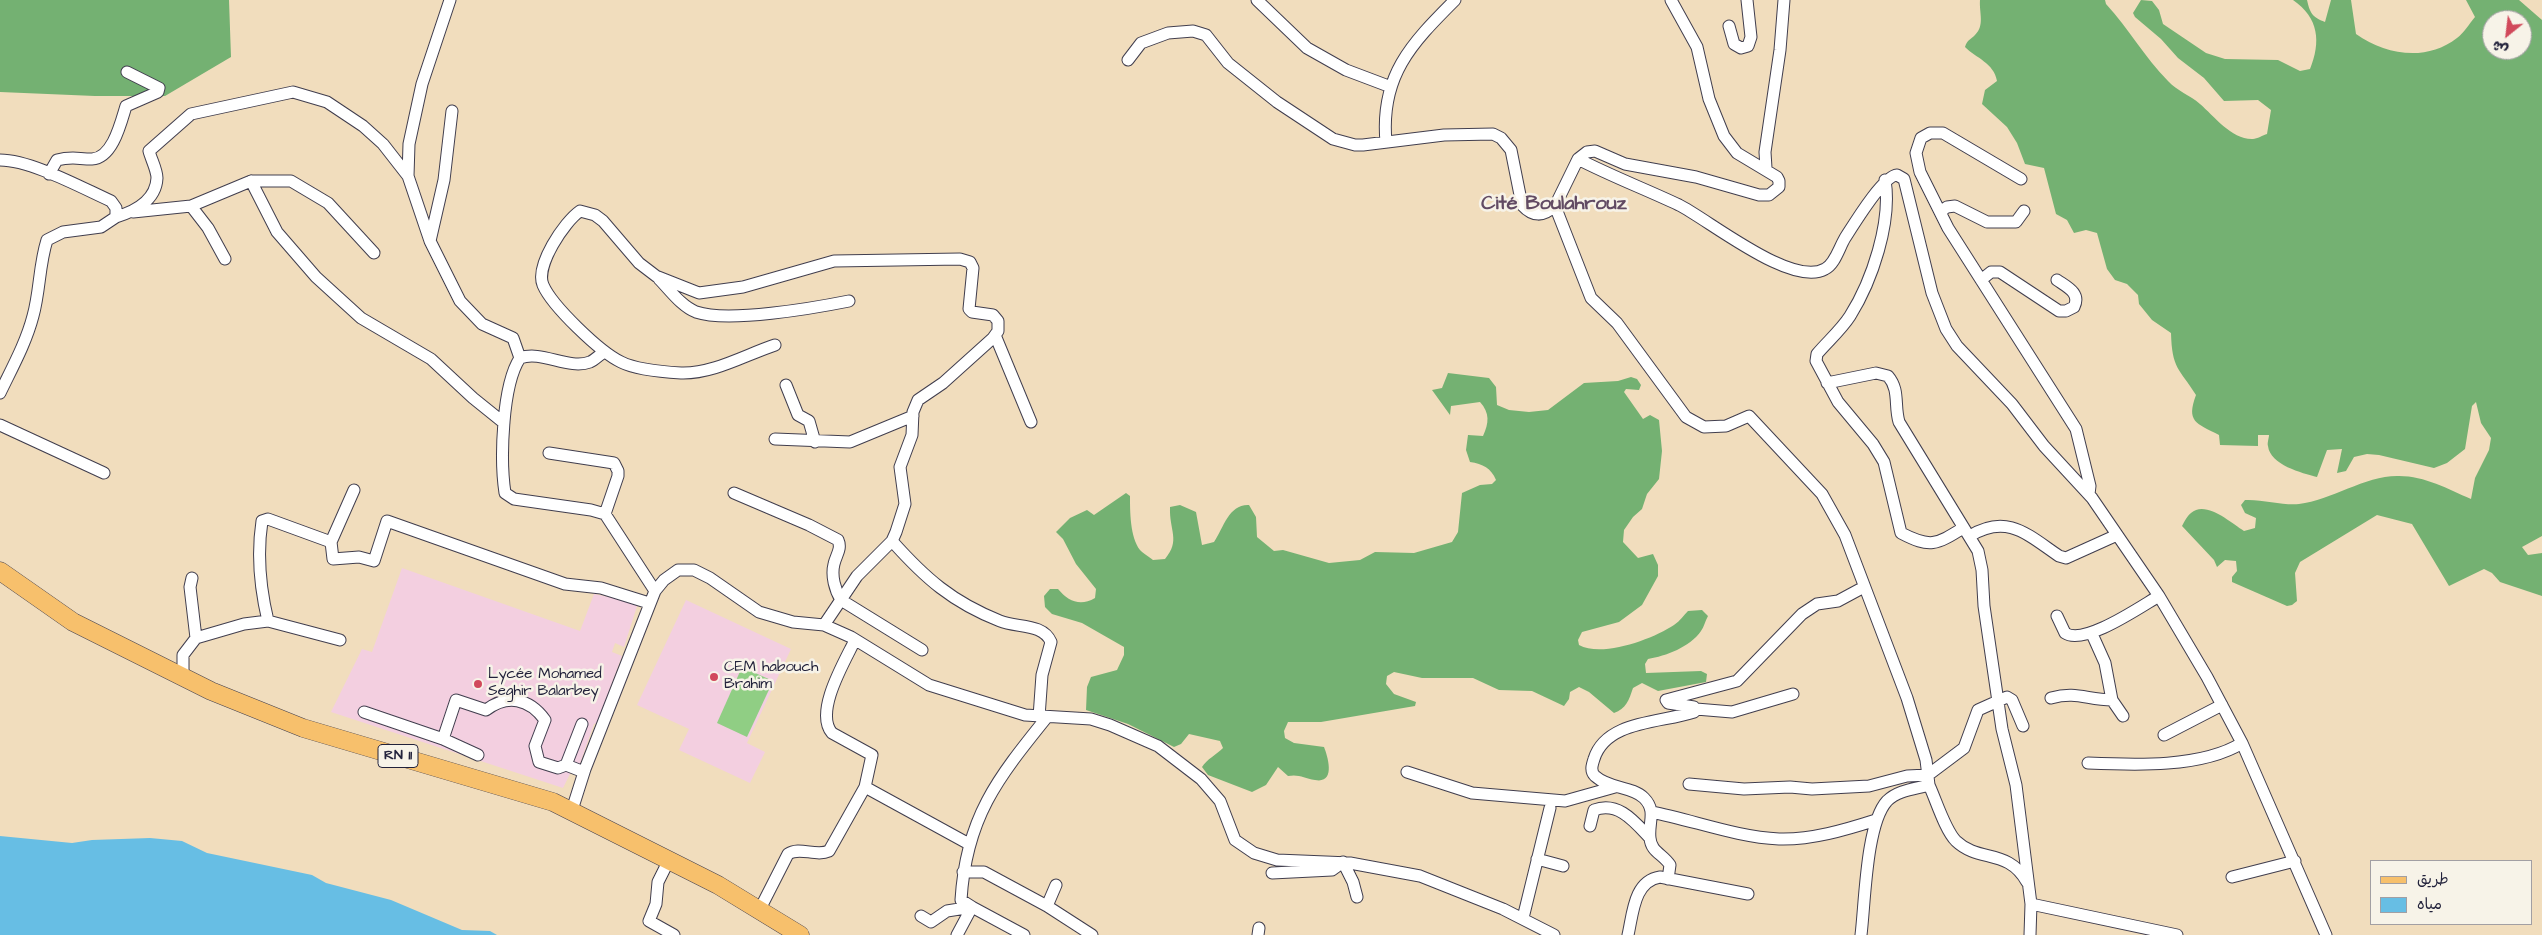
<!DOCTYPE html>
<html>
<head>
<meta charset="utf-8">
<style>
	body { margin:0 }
	#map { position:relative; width:2542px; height:935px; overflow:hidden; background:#f1ddbd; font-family:"Architects Daughter","Playpen Sans Arabic",sans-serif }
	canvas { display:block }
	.legend { position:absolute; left:2370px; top:860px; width:162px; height:65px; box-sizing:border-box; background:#f7f3e8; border:1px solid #a29fa3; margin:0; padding:6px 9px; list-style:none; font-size:15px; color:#22223b }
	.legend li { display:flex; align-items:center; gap:10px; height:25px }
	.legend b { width:25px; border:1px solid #a29fa3 }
	.north { position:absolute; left:2482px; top:10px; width:50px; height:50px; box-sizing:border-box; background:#f7f3e8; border:1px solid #a29fa3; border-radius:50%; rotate:209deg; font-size:14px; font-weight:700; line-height:20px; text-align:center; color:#22223b }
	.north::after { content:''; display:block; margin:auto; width:18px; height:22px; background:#d1495b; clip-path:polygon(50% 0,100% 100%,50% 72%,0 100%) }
</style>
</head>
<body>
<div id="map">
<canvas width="2542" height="935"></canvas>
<ul class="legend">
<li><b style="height:6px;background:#f7c06c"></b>طريق</li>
<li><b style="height:14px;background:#67bee4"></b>مياه</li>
</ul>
<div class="north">ش</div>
</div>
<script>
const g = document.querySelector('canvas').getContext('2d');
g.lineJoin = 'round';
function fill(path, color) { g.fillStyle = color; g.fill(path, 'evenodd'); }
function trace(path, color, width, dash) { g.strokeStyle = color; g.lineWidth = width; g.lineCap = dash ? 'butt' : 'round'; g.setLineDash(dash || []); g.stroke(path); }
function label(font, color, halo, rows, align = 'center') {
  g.font = font + ' "Architects Daughter",sans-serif'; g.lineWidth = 5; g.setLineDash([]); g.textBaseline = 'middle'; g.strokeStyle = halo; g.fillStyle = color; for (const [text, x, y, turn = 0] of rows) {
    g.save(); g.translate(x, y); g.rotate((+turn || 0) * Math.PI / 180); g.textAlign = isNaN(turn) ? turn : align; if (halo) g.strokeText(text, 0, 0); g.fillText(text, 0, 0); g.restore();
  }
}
fill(new Path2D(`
	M 402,568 L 580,631 L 594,594 L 638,603 L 624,647 L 615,643 L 612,652 L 622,656 L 597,723 L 594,724 L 576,775 L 571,772 L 563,788 L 331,712 L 362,649 L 372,652 Z
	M 686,600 L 791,649 L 747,743 L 765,752 L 750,783 L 679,750 L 689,729 L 637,705 Z`), '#f3cfe0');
fill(new Path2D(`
	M 742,667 L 773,681 L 747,737 L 717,723 Z`), '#90ce84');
fill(new Path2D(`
	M 0,0 L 229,0 L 231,57 L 165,96 L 95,96 L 0,92 Z
	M 1980,0 L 2105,0 L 2106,4 C 2129,29 2145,58 2168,81 C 2177,91 2190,95 2200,104 C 2214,116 2232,140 2253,139 C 2257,139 2263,135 2267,134 L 2271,110 L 2258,100 L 2224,101 L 2204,78 L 2178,58 L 2161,39 L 2135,17 L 2133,13 L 2141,0 L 2152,1 L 2159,10 L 2163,24 L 2206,53 L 2225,59 L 2278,60 L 2300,71 L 2310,69 C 2321,42 2319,18 2293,0 L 2307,0 C 2310,13 2312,17 2325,22 L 2331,0 L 2351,0 L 2356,34 C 2386,55 2426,62 2457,38 C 2464,33 2469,24 2475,17 L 2466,0 L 2519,0 L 2542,20 L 2542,536 L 2522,547 L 2528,555 L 2542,553 L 2542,596 L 2500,582 L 2492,573 L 2484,569 L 2449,586 L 2412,524 L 2377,515 L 2300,562 L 2295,573 L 2297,601 L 2292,605 L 2287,606 L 2232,582 L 2232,577 L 2237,571 L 2236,561 L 2225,560 L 2217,567 L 2214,560 L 2182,526 C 2184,522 2187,516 2191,513 C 2206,500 2231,523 2244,531 L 2255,528 L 2256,518 L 2245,513 L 2241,505 L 2245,500 C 2262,499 2285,506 2299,504 C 2332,500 2366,475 2399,476 C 2425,476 2448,489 2471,499 L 2475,478 L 2489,450 L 2491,438 L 2481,423 L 2476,402 L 2472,406 L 2465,449 L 2447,463 L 2434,468 L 2379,455 L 2367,454 L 2354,457 L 2346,471 L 2337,473 L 2342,449 L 2327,450 L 2317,477 C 2302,473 2270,465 2268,446 C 2267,443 2269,438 2269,435 L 2258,435 L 2258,446 L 2220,445 L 2219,435 C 2196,423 2186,422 2196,395 C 2179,368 2172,369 2171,333 L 2152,320 L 2139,304 L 2138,295 L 2127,284 L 2115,280 L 2107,269 L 2097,233 L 2086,230 L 2074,233 L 2067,220 L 2056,214 L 2044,168 L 2025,164 L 2017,143 L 2007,127 L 1982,104 L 1985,90 L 1997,81 C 1994,63 1976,58 1965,47 C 1967,40 1970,40 1975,35 C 1985,25 1979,13 1980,0 ZM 2492,20 L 2522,20 L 2522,50 L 2492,50 Z
	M 1448,373 L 1489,378 L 1496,387 L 1497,405 L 1509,410 L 1529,412 L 1548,410 L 1584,383 L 1618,381 L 1631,377 L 1637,379 L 1641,385 L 1639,390 L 1626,389 L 1624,392 L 1643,419 L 1650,415 L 1659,420 L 1662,451 L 1659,479 L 1647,494 L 1642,509 L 1633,517 L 1624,530 L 1623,542 L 1638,558 L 1653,554 L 1658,565 L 1658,576 L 1642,605 L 1619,622 L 1582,632 L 1578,640 L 1579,645 C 1602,658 1653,639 1674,625 C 1680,621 1684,615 1688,611 L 1702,610 L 1708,616 C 1705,621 1704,627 1701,631 C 1690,647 1666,656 1648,659 L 1645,664 L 1646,673 L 1701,671 L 1707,674 L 1706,682 L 1658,691 L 1642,683 L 1633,688 C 1629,700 1626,709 1614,713 L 1589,692 L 1579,687 L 1570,692 L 1569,699 L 1564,706 L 1532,691 L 1499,690 L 1473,678 L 1422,678 L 1394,672 L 1387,676 L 1386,684 L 1394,694 L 1416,702 L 1415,706 L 1321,722 L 1288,722 L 1284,731 L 1285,738 L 1294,743 L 1324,747 C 1328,757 1336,784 1315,780 C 1304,778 1299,774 1288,776 L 1278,767 L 1266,785 L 1252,792 L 1208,775 L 1202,767 C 1207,759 1216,755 1223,748 L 1220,741 L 1189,734 L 1181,744 L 1174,747 L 1128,724 L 1086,710 L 1087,687 L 1091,677 L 1117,670 L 1124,655 L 1124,647 L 1082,623 L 1052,614 L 1045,607 L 1044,596 L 1050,589 L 1058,589 C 1068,601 1080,607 1095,598 L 1096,589 L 1076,564 L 1063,539 L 1056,532 L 1070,518 L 1087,510 L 1094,515 L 1126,493 L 1130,496 C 1130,511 1130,537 1140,550 C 1143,553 1149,557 1153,560 L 1165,559 C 1181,540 1169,531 1170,507 L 1180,505 L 1196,512 L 1202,545 L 1214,542 C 1224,527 1229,504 1249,505 L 1256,517 L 1257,537 L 1274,551 L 1283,550 L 1329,563 L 1360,560 L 1375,552 L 1414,553 L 1452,542 L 1458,532 L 1462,493 L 1480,485 L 1492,484 L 1496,480 C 1491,468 1483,464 1470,462 L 1466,450 L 1468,435 L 1483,436 C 1489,423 1490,413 1480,402 L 1451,406 L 1450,415 L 1432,390 L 1442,388 Z`), '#74b172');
fill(new Path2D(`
	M 0,836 L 72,843 L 92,840 L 150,838 L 182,841 L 207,853 L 312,875 L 326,883 L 391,900 L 462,930 L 490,931 L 497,935 L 0,935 Z`), '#67bee4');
const minor = new Path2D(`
	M 450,0 L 422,84 L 409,144 L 408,176 L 430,241 L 460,301 L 482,324 L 513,338 L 520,358
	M 1257,0 L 1307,48 L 1346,70 L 1391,87
	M 1671,0 L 1697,47 L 1709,99 L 1724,136 L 1737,153 L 1777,177 L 1779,181 L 1779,187 L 1769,195 L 1759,195 L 1696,177 L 1625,164 L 1595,151 L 1587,152 L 1578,159 C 1611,176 1645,189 1679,205 C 1709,220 1792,288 1825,269 C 1835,264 1839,248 1845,238 C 1854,224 1883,176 1897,175 L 1904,179 L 1932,293 L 1946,329 L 1957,346 L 2012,404 L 2044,446 L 2092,498 L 2159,596 L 2207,677 L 2242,743 L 2326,935
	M 1729,26 L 1734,44 L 1741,48 L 1748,46 L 1751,37 L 1747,0
	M 1128,60 L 1141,43 L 1168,33 L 1193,31 L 1206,35 L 1228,63 L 1277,102 L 1333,139 L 1355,145 L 1363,145 L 1444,135 L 1493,134 L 1501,138 L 1511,150 L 1522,205 C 1533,217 1543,217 1555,206
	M 1386,142 C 1380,76 1411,44 1455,0
	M 1578,159 L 1555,206 L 1591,298 L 1617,323 L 1686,417 L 1704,427 L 1726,426 L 1749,416 L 1822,494 L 1845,535 L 1907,698 L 1926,760 L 1929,785
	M 0,160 C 31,160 82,188 111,201 L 116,208 L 116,217 L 101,227 L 63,232 L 47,240 C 39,265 40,291 33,316 C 26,343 12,368 0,393
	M 1766,168 L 1765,152 L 1780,50 L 1784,0
	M 49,174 L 57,160 C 72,156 78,159 92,159 C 113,158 121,122 126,106 L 158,92 L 159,88 L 127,72
	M 2021,179 L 1943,133 L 1930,133 L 1921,138 L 1916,153 L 1920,172 L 1948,228 L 2076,429 L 2090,486 L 2089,494
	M 1885,180 C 1892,222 1872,281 1850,316 C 1841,330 1828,341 1817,354 L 1816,361 L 1838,402 L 1873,444 L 1884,462 L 1901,533 C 1930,548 1936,545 1963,528
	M 251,181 L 277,232 L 316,277 L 361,318 L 431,359 L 473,398 L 504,423
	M 191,206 L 208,228 L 225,259
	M 133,212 L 191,206 L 251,181 L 291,181 L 328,203 L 374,253
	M 1940,212 L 1947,207 L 1955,206 L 1987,222 L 2016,222 L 2024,211
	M 116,217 C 133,212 156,201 157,178 C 157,170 151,159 149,151 L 191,114 L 293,92 L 327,102 L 363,126 L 383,144 L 408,176
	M 430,241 L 444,180 L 452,111
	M 659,279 C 670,290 681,306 696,312 C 728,323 814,308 849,301
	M 1981,280 L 1991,272 L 2000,272 L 2059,311 L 2066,311 L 2074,307 C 2081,293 2067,287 2057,280
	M 995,335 L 1031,422
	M 775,345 C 745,355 713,374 681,373 C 664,372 637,370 621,362 C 600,352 552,306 543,285 C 535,266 564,222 580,211 L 595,215 L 603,221 L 639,263 L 656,276 L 699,293 L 743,287 L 834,261 L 960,259 L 970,262 L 973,268 L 969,309 L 972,312 L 993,315 L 998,321 L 998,331 L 993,338 L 943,383 L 918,400 L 913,412 L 912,435 L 900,467 L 905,504 L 896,532 L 892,541 L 857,576 L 824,625
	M 603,353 C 599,355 595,360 590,362 C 568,370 542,350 520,358 C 502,385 500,460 505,493 L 514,499 L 591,510 L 605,514 L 655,591
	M 1827,383 L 1876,373 L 1888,376 C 1900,390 1894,405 1899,422 L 1978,551 L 1982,570 L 1984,606 L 2002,729 L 2016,785 L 2031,904 L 2030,935
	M 786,385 L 798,415 L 809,421 L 815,442
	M 0,425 L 104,473
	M 775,439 L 850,442 L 913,416
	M 549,453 L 614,463 L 618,471 L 618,476 L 605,514
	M 354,490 L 331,542 L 333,559 L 359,557 L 374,561 L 387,521 L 565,584 L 601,588 L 649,603
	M 734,493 L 809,525 L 838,540 C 842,549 836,555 834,564 C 831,576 835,590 841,600 L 922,650
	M 1970,536 C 2007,513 2028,535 2059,556 L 2066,558 L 2117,535
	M 892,541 C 925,578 952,602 1000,621 C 1017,628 1043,623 1051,642 L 1042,675 L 1039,717
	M 192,578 L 190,587 L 196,638
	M 2057,616 L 2065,633 C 2084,646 2140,607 2159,596
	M 268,621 C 260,588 257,554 262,521 L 268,519 L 331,542
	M 183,677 L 183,655 L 196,638 L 244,624 L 268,621 L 340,640
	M 2051,698 C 2077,691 2087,700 2112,700 L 2105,663 L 2092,634
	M 2112,700 L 2123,716
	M 1696,709 L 1732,712 L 1793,694
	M 364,712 L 443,739 L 456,700 L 486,710 C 507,694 529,698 545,720 L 535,746 L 539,762 L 558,768 L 566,765
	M 582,724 L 566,765 L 584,772
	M 2164,735 L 2222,705
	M 443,739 L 478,755
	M 2088,763 C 2134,765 2202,768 2242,743
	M 1407,772 L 1472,793 L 1565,801 L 1615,787
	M 1689,784 L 1744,789 L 1790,787 L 1812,789 L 1869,786 L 1907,776 L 1928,775 L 1964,748 L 1978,710 L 2007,697 L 2012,700 L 2023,726
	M 865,787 L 969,844
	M 572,810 L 585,769 L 655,591 L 664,580 L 678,570 L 694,570 L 710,578 L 759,612 L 793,622 L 824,625 L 851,637 L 929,685 L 1025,715 L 1091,719 L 1110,725 L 1158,746 L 1201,779 L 1220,801 L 1235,840 L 1254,853 L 1277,860 L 1350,863 L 1420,876 L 1503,909 L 1554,935
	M 1651,812 C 1693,820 1736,837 1779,839 C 1811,840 1845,830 1876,820
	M 1590,826 L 1594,810 C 1618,801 1634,821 1649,837
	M 1537,859 L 1563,866
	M 669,860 L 658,882 L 656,904 L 649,921 L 674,935
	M 963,872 L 984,872 L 1047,906 L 1092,935
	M 1272,873 L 1332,870 L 1343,862 L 1353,882 L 1357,897
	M 2232,877 L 2295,861
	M 1668,879 L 1670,865 C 1663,854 1651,852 1650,838 C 1648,823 1657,811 1644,798 C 1632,786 1609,789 1595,776 C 1590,771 1592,765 1594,759 C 1606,720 1662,723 1694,712 L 1696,710 L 1694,707 L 1668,703 L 1666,700 L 1737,681 L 1802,614 L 1817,604 L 1838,601 L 1864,587
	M 2031,904 L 2177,935
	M 1047,906 L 1056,885
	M 760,909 L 788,854 C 799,846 816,857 829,851 L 865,787 L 872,755 L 832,733 C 814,712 845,661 855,640
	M 921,916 L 931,922 L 947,911 L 972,907 L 1024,935
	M 1523,918 L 1550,808
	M 957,935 L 972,907 L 961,900 C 966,818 997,779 1047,717
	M 1258,935 L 1259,928
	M 1628,935 C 1633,913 1634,881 1660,877 L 1748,894
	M 1861,935 C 1865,903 1866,824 1887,801 C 1898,790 1915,789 1929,785 C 1936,800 1945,830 1956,841 C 1979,863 2008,848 2027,882`);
const primary = new Path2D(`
	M 0,571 L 73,622 L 211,691 L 303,728 L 553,802 L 718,885 L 800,935`);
trace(minor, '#413e4e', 13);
trace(primary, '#413e4e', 19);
trace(minor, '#fff', 11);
trace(primary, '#f7c06c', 18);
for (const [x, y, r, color] of [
	[714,677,5,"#d1495b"],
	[478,684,5,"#d1495b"]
]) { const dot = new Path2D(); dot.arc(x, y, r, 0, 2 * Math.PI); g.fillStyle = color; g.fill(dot); trace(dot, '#f7f3e8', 2); }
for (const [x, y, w] of [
	[398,756,40]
]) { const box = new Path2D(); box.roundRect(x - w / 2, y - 11.5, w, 23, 4); g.fillStyle = '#f7f3e8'; g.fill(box); trace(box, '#22223b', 1); }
label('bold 14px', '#22223b', null, [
	["RN 11",398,756]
]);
label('15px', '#22223b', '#f7f3e8', [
	["CEM habouch",724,668],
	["Brahim",724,685],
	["Lycée Mohamed",488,675],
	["Seghir Balarbey",488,692]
], 'left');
label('bold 20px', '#624b63', '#f7f3e8', [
	["Cité Boulahrouz",1554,205]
]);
</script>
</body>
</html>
